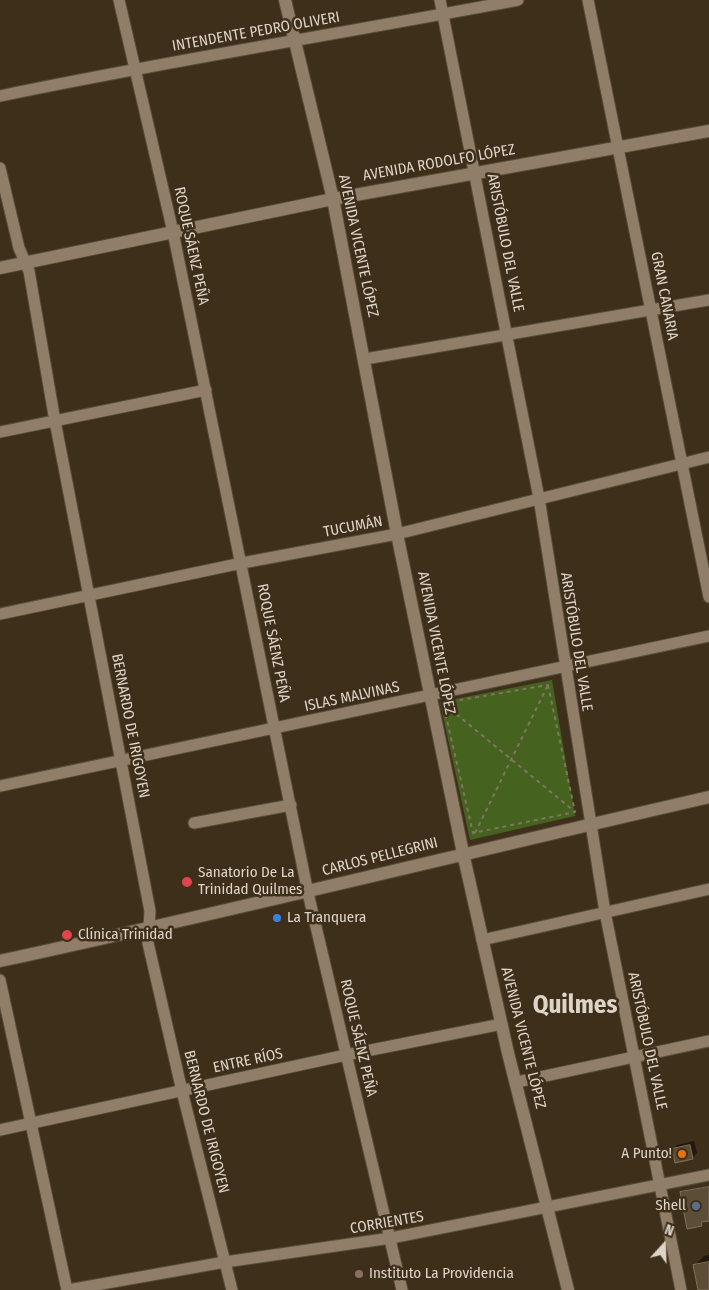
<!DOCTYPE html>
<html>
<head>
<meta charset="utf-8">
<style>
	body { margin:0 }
	#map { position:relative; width:709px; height:1290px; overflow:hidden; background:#3e2f1b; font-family:"Fira Sans Condensed",sans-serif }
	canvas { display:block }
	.north { position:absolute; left:639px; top:1220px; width:50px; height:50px; -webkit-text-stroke:4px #3e2f1b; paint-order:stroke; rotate:20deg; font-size:14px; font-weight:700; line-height:20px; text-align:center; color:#ded4c8 }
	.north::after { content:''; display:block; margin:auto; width:18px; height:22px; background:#ded4c8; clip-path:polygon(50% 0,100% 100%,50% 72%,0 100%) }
</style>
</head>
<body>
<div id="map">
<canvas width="709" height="1290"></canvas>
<div class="north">N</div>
</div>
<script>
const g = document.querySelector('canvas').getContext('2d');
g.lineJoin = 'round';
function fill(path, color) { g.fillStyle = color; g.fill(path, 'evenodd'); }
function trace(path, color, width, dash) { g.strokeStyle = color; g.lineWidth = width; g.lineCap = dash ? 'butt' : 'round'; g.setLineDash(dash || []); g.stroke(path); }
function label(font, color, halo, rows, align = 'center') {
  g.font = font + ' "Fira Sans Condensed",sans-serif'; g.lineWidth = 5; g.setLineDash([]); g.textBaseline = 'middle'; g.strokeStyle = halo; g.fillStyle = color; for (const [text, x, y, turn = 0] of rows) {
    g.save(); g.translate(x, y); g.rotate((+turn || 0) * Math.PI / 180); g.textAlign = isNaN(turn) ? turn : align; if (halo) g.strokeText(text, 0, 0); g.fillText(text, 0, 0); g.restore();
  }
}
fill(new Path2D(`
	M 552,680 L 575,816 L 470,840 L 440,702 Z`), '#45621f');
fill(new Path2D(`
	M 694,1141 L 697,1153 L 692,1158 L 673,1150 L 677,1145 Z
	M 709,1186 L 709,1219 L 702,1221 L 701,1225 L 682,1192 Z
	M 709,1255 L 709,1290 L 699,1290 L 694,1266 L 704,1256 Z`), '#0007');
const building = new Path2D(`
	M 690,1145 L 693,1159 L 675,1163 L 672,1149 Z
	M 709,1187 L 709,1221 L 701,1222 L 702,1226 L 687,1229 L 680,1192 Z
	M 709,1262 L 709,1290 L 698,1290 L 693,1265 Z`);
fill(building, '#5c4d37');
trace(building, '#80715a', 1);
const minor = new Path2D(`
	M 119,0 L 173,232 L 308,893 L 402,1290
	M 440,0 L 539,498 L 605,912 L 681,1290
	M 588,0 L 709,597
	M 0,96 C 172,60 345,33 518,0
	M 0,168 L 19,248 L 29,271 L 55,421 L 150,911 L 148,943 L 182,1091 L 232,1290
	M 365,359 L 709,300
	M 0,432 L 206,390
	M 0,614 L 242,563 L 397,534 L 709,457
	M 0,786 L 709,636
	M 194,823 L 291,805
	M 482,940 L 709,889
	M 0,980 L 67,1290
	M 517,1082 L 709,1041
	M 0,1130 L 346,1055 L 502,1024
	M 68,1290 L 225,1262 L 391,1238 L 709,1175`);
const tertiary = new Path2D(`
	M 0,268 L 333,199 L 709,131`);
const secondary = new Path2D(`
	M 285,0 L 333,199 L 397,534 L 463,853 L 508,1053 L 568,1290
	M 0,961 C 237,910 473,851 709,797`);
trace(minor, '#594c3b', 13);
trace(tertiary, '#594c3b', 14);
trace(secondary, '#594c3b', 14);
trace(new Path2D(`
	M 548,685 L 575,812 L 473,833 L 443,703 Z
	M 444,704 L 574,811
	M 475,833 L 548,685`), '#817463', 2, [4, 4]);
trace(minor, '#907e68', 11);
trace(tertiary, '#907e68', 12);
trace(secondary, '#907e68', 12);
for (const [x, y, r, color] of [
	[187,882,6,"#e0444e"],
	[277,918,5,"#3f7fe0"],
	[67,935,6,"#e0444e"],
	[682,1154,5,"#e8710a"],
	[696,1206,5,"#5c6f8a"],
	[359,1274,5,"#8d6e63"]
]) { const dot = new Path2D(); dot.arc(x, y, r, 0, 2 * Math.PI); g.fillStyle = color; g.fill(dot); trace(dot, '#3e2f1b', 2); }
label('15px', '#ded4c8', '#3e2f1b', [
	["INTENDENTE PEDRO OLIVERI",256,32,-10],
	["AVENIDA RODOLFO LÓPEZ",439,163,-10],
	["ARISTÓBULO DEL VALLE",505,243,79],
	["ROQUE SÁENZ PEÑA",191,246,78],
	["AVENIDA VICENTE LÓPEZ",358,246,78],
	["GRAN CANARIA",664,296,79],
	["TUCUMÁN",353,527,-11],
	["ARISTÓBULO DEL VALLE",576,642,81],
	["ROQUE SÁENZ PEÑA",273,643,79],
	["AVENIDA VICENTE LÓPEZ",436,643,79],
	["ISLAS MALVINAS",352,697,-12],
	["BERNARDO DE IRIGOYEN",130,726,79],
	["CARLOS PELLEGRINI",380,857,-14],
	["ROQUE SÁENZ PEÑA",358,1038,77],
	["AVENIDA VICENTE LÓPEZ",523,1038,76],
	["ARISTÓBULO DEL VALLE",647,1041,78],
	["ENTRE RÍOS",248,1061,-12],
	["BERNARDO DE IRIGOYEN",206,1122,76],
	["CORRIENTES",387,1223,-10]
]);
label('15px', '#ded4c8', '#3e2f1b', [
	["Sanatorio De La",198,873],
	["Trinidad Quilmes",198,890],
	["La Tranquera",287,918],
	["Clínica Trinidad",78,935],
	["A Punto!",672,1154,"right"],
	["Shell",686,1206,"right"],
	["Instituto La Providencia",369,1274]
], 'left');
label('bold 25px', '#ded4c8', '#3e2f1b', [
	["Quilmes",575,1006]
]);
</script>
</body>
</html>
